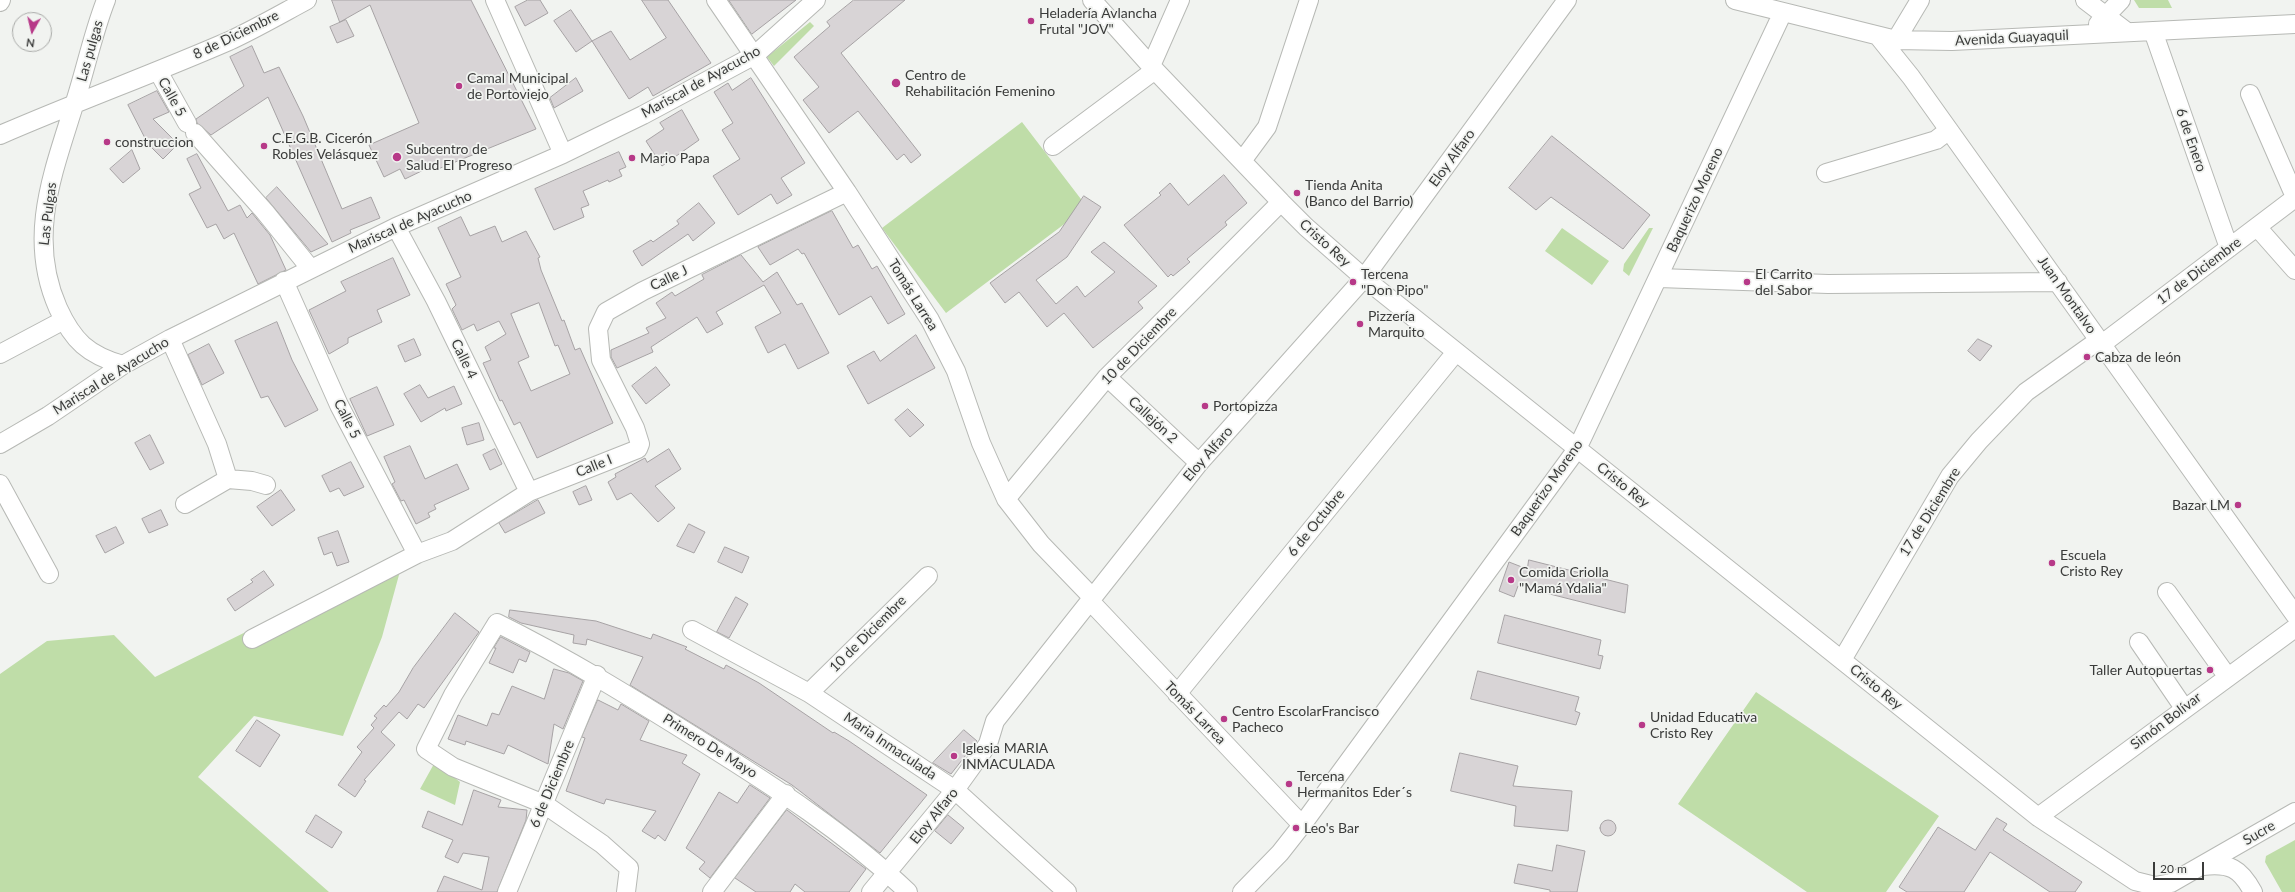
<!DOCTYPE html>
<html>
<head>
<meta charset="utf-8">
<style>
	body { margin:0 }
	#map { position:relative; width:2295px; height:892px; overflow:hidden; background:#f1f3f0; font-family:Lato,sans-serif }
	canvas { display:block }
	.north { position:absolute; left:12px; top:12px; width:40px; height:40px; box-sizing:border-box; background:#f1f3f0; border:1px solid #a8a9a7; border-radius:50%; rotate:188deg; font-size:11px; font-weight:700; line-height:16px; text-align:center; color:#3a3b3a }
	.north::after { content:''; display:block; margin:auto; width:14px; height:18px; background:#b73988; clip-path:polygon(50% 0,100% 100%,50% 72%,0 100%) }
	.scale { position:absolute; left:2153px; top:862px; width:51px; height:18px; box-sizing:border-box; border:2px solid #3a3b3a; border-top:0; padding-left:5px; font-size:12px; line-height:14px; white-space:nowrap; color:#3a3b3a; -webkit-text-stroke:3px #f1f3f0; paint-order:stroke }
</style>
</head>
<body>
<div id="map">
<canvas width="2295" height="892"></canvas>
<div class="north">N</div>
<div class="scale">20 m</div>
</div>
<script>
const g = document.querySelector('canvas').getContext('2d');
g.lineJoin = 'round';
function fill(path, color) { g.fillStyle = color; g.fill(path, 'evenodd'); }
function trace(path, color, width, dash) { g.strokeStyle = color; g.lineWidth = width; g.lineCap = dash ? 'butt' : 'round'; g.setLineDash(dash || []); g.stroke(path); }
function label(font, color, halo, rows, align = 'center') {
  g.font = font + ' Lato,sans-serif'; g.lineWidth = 3.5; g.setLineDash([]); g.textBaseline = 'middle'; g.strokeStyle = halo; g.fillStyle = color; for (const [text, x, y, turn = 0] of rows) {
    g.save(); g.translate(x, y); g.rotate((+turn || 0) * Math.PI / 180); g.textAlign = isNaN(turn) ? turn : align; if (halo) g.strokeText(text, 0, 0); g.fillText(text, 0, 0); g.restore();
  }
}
fill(new Path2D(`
	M 2134,0 L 2168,0 L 2172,8 L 2139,8 Z
	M 810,22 L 814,26 L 774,66 L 767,57 Z
	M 1022,122 L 1087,207 L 946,313 L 882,228 Z
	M 1562,228 L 1609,261 L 1592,285 L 1545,251 Z
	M 1649,228 L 1653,228 L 1629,276 L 1623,271 L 1624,264 Z
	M 405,553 L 382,637 L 343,736 L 254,716 L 198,777 L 329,892 L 0,892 L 0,674 L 47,641 L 114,635 L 155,677 Z
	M 1756,692 L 1939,816 L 1886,892 L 1807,892 L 1678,804 Z
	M 435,762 L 460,782 L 455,805 L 420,789 Z
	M 2295,840 L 2295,892 L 2282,892 L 2265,862 L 2266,856 Z`), '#bfdda8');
const building = new Path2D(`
	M 332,0 L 471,0 L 536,129 L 438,169 L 436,164 L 405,179 L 400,169 L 384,177 L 369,145 L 419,123 L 370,5 L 340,22 Z
	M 528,0 L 540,0 L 548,13 L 525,26 L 515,7 Z
	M 642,0 L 668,0 L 711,63 L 653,96 L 648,87 L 629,99 L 592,41 L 611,31 L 630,60 L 666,38 Z
	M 729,0 L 796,0 L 752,34 Z
	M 854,0 L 905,0 L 841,53 L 921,155 L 911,163 L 904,154 L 897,160 L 858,111 L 829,133 L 803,100 L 819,87 L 794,57 L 830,26 L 827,22 Z
	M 571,10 L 592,41 L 576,52 L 554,21 Z
	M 346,20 L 354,36 L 337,43 L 330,27 Z
	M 252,46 L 264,73 L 279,67 L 303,116 L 342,209 L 371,197 L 380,218 L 350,230 L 351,233 L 332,242 L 268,97 L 211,135 L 197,123 L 196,119 L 244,86 L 230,57 Z
	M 576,78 L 583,91 L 554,108 L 550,98 Z
	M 751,78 L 805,163 L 781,178 L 792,195 L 777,204 L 771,194 L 738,215 L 713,176 L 740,159 L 722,130 L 733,123 L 714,92 L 728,83 L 732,90 Z
	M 157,91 L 169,112 L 153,119 L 178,144 L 163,159 L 148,144 L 128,105 Z
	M 682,110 L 699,140 L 662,166 L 646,141 L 664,129 L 660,123 Z
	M 1552,136 L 1650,215 L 1623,249 L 1551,197 L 1536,210 L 1509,188 Z
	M 132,150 L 140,169 L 123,183 L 110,169 Z
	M 619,152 L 626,167 L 619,170 L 622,176 L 609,182 L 608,180 L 583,191 L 589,205 L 581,208 L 584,217 L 554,230 L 535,189 Z
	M 197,154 L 228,211 L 240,205 L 247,218 L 252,213 L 270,235 L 286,270 L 258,284 L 234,233 L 224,239 L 216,224 L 207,228 L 189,194 L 201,188 L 187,159 Z
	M 1224,175 L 1247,203 L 1225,222 L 1227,225 L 1187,259 L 1190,262 L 1173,276 L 1171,274 L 1168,277 L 1124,225 L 1161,195 L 1159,193 L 1170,183 L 1188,205 Z
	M 277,187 L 328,244 L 311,252 L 266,198 Z
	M 1084,196 L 1101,207 L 1067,257 L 1036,280 L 1056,304 L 1077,286 L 1085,297 L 1115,272 L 1091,252 L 1104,242 L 1157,286 L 1138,302 L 1143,308 L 1093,348 L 1064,313 L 1047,327 L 1019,292 L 1005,303 L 990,283 L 1059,232 Z
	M 699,203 L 715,223 L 693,241 L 688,234 L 642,266 L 633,251 L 651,240 L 653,242 L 679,224 L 677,221 Z
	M 832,211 L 853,248 L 858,245 L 872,269 L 877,266 L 905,314 L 888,324 L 871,296 L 839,315 L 804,253 L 802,254 L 798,249 L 770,265 L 758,247 Z
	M 461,217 L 470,236 L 495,226 L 502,242 L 526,231 L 540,257 L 538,258 L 541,270 L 562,321 L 564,320 L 575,350 L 580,348 L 613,423 L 537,458 L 520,422 L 514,425 L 502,400 L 500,401 L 483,363 L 491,360 L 485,347 L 506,334 L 499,321 L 477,331 L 474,324 L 462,330 L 452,309 L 456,305 L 446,284 L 461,277 L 438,228 ZM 539,303 L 555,346 L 558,345 L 570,374 L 531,391 L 518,362 L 529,357 L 511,314 Z
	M 741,255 L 763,282 L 777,272 L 797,305 L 802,303 L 829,353 L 798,369 L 785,344 L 768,353 L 755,327 L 781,313 L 764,285 L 716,312 L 723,324 L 707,333 L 697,317 L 651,347 L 653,352 L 617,368 L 611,357 L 611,350 L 649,333 L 646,328 L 666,318 L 656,303 L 672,292 L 675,296 L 704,279 L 702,275 Z
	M 393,258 L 410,295 L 377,310 L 382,322 L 348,338 L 348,343 L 329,354 L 309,310 L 346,291 L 341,282 Z
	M 277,322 L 292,360 L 318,410 L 285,427 L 268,396 L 261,398 L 235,341 Z
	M 916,335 L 935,368 L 868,404 L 847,366 L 874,351 L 880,361 Z
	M 414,339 L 421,355 L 405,362 L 398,346 Z
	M 1978,339 L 1992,346 L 1980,361 L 1968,351 Z
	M 209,344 L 224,373 L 202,385 L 188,355 Z
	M 656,367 L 670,385 L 646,404 L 632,386 Z
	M 420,385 L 428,398 L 454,386 L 462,404 L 446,411 L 445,408 L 421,422 L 404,394 Z
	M 377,387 L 394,425 L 367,436 L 350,399 Z
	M 908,409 L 924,425 L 910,437 L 895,420 Z
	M 479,423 L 484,440 L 467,445 L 462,428 Z
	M 150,435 L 164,463 L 150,470 L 135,443 Z
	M 410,446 L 425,479 L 457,464 L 469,489 L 434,505 L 436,509 L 428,513 L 430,517 L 416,524 L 404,500 L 401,501 L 392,484 L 395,482 L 384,457 Z
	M 495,449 L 502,464 L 490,470 L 483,455 Z
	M 669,449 L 681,469 L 655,486 L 675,508 L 658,522 L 631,493 L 617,500 L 608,482 L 616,477 L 615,474 L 645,458 L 647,462 Z
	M 351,462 L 364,487 L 344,496 L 339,488 L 330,492 L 322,476 Z
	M 586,486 L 592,500 L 579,505 L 573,492 Z
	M 281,490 L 295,510 L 272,526 L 257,507 Z
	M 538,500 L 545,513 L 505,533 L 499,523 Z
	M 161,510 L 168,525 L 149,533 L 142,519 Z
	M 689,524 L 705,532 L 694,553 L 677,546 Z
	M 116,527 L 124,543 L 105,553 L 96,536 Z
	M 338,531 L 349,562 L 337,566 L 332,552 L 324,555 L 318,538 Z
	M 725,547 L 749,557 L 742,573 L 718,562 Z
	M 1529,560 L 1628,585 L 1625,613 L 1518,586 L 1514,597 L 1499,591 L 1509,562 L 1527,569 Z
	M 264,571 L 274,585 L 235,611 L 227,599 L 253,582 L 251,580 Z
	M 736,597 L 748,604 L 729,638 L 717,632 Z
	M 510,610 L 596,621 L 651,639 L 653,634 L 687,647 L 685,649 L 724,669 L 726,665 L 759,683 L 833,733 L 834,732 L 849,741 L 927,795 L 880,853 L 792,785 L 630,685 L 643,657 L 587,639 L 586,645 L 573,643 L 574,635 L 521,623 L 509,617 Z
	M 455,613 L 479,632 L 424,708 L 418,704 L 407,719 L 399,712 L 381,732 L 395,745 L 364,780 L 366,781 L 355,797 L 338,785 L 362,752 L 357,747 L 374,728 L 371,725 L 377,718 L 374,716 L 384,705 L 386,707 L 399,692 L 413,668 Z
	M 1505,615 L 1601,640 L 1598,655 L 1603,656 L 1600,669 L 1498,643 Z
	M 501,637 L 530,652 L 526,662 L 519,659 L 513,673 L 489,663 L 496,648 L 494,648 Z
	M 554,669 L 569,673 L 583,681 L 563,729 L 554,724 L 548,764 L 508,745 L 504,754 L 466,741 L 465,745 L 448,739 L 458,715 L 487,726 L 492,713 L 499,715 L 512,686 L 544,699 Z
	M 1478,671 L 1579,697 L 1575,711 L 1580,713 L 1576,725 L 1471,699 Z
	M 598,700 L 618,710 L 621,704 L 649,721 L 640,740 L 687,755 L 682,763 L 700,774 L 665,841 L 658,835 L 655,839 L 642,831 L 656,811 L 606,799 L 604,804 L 566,791 L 585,738 L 582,737 Z
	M 257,720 L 280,735 L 260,767 L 236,751 Z
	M 964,730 L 977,741 L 951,774 L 933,763 Z
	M 1460,753 L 1518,766 L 1513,786 L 1572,791 L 1568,831 L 1514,826 L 1516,806 L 1451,791 Z
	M 750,785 L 770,798 L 710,878 L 699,869 L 705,862 L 686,848 L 719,792 L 737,803 Z
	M 474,790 L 501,800 L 498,807 L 527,810 L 526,820 L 497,892 L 437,892 L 444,876 L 482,890 L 489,857 L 463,853 L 458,863 L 445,857 L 453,840 L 422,827 L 428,811 L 462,825 Z
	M 787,810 L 866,869 L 849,892 L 805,892 L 795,884 L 790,892 L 756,892 L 735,878 Z
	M 316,815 L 342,832 L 332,848 L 306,832 Z
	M 948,815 L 964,828 L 951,844 L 935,831 Z
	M 1997,818 L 2007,824 L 2003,830 L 2082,882 L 2075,892 L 2050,892 L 1990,852 L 1964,892 L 1907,892 L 1899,887 L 1938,827 L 1975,850 Z
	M1600 828a8 8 0 1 1 16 0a8 8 0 1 1-16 0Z
	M 1557,845 L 1585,851 L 1577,892 L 1550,892 L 1550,890 L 1514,883 L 1518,864 L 1552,871 Z`);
fill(building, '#d8d4d6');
trace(building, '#a6a2a4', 1);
const street = new Path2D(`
	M 106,0 C 93,33 86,68 75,102 C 54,171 26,236 58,308 C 73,341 88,355 123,365
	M 495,0 L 563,154
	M 716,0 L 847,192 L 930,320 L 956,371 L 981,443 L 1006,499 L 1041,544 L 1092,597
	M 1092,0 L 1151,66 L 1281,202 L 1306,227 L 1364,278 L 2038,817 L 2135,881 L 2155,886 L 2171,883 L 2295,812
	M 1735,0 L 1896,40 L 1952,41 L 2295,24
	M 2085,0 L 2127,32
	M 0,2 L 1,0
	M 2098,24 L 2121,0
	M 2153,31 L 2229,248
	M 1878,36 L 1911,77 L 2295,615
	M 1896,40 L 1920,0
	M 1151,66 L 1180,0
	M 158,71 L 187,123
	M 2250,94 L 2295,197
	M 195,133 L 265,212 L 310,268
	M 0,135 C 76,102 153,74 229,41 C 255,29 281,14 307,0
	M 1053,146 L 1155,70
	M 1242,161 L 1267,127 L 1309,0
	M 1826,173 L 1936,140 L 1949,130
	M 396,227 L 436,301 L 529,492
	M 2257,227 L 2295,270
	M 1659,278 L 1828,284 L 2058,282
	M 284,281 L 339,405 L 417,554
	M 170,339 L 217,444 L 228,479 L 185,504
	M 2102,344 L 2295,198
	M 0,354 L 64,320
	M 1107,377 L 1199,463
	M 0,444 L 48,416 L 123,365 L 170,339 L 396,227 L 563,154 L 643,115 L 755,55 L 816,0
	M 228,479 L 252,481 L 266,485
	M 0,484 L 49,574
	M 1006,499 L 1107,377 L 1281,202
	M 2167,592 L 2227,676
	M 1090,601 L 1302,825
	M 692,630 L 809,693 L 955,790 L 1067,892
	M 252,639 L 417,554 L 452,541 L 529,492 L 638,449 L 640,444 L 635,428 L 601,360 L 598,329 L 606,312 L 643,291 L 847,192
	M 2139,642 L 2184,708
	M 1842,660 L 1950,476 L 1979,441 L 2026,392 L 2099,340
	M 809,693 L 928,576
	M 1177,694 L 1456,352
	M 2038,817 L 2295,628
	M 2203,866 C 2230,863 2240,868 2253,892
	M 507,892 L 597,675
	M 626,892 L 629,868 L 602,844 L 544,804 L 453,767 L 426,749 L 453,695 L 497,623 C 568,658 634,699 701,741 C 773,786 846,833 908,892
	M 712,892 L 786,794
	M 871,892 L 955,790 L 988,744 L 995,721 L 1199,463 L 1364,278 L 1567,0
	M 1242,892 L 1280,853 L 1302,825 L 1577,449 L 1783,12`);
trace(street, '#b7b9b5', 20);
trace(street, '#fff', 18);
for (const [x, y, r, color] of [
	[1031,21,4,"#b73988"],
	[896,83,5,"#b73988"],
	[459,86,4,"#b73988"],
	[107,142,4,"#b73988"],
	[264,146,4,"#b73988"],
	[397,157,5,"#b73988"],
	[632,158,4,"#b73988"],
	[1297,193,4,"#b73988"],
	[1353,282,4,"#b73988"],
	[1747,282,4,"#b73988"],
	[1360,324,4,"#b73988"],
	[2087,357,4,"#b73988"],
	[1205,406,4,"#b73988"],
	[2238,505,4,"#b73988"],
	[2052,563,4,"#b73988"],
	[1511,580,4,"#b73988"],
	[2210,670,4,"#b73988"],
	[1224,719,4,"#b73988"],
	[1642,725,4,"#b73988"],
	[954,756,4,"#b73988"],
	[1289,784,4,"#b73988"],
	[1296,828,4,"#b73988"]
]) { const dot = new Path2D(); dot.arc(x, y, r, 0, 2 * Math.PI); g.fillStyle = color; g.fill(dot); trace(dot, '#f1f3f0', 1.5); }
label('14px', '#3a3b3a', '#f1f3f0', [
	["Heladería Avlancha",1039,13],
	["Frutal \"JOV\"",1039,29],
	["Centro de",905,75],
	["Rehabilitación Femenino",905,91],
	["Camal Municipal",467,78],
	["de Portoviejo",467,94],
	["C.E.G.B. Cicerón",272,138],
	["Robles Velásquez",272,154],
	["construccion",115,142],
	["Subcentro de",406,149],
	["Salud El Progreso",406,165],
	["Mario Papa",640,158],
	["Tienda Anita",1305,185],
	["(Banco del Barrio)",1305,201],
	["Tercena",1361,274],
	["\"Don Pipo\"",1361,290],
	["El Carrito",1755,274],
	["del Sabor",1755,290],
	["Pizzería",1368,316],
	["Marquito",1368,332],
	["Cabza de león",2095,357],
	["Portopizza",1213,406],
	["Bazar LM",2230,505,"right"],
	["Escuela",2060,555],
	["Cristo Rey",2060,571],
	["Comida Criolla",1519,572],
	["\"Mamá Ydalia\"",1519,588],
	["Taller Autopuertas",2202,670,"right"],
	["Centro EscolarFrancisco",1232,711],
	["Pacheco",1232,727],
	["Unidad Educativa",1650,717],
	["Cristo Rey",1650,733],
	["Iglesia MARIA",962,748],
	["INMACULADA",962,764],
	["Tercena",1297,776],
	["Hermanitos Eder´s",1297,792],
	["Leo's Bar",1304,828]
], 'left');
label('14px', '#3a3b3a', '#f1f3f0', [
	["8 de Diciembre",236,35,-26],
	["Avenida Guayaquil",2012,38,-3],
	["Las pulgas",90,51,-74],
	["Mariscal de Ayacucho",701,82,-29],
	["Calle 5",172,97,61],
	["6 de Enero",2191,140,71],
	["Eloy Alfaro",1452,158,-54],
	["Baquerizo Moreno",1695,200,-65],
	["Las Pulgas",48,214,-83],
	["Mariscal de Ayacucho",410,222,-24],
	["Cristo Rey",1325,243,42],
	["17 de Diciembre",2199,271,-37],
	["Calle J",669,278,-26],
	["Tomás Larrea",913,295,58],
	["Juan Montalvo",2067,295,55],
	["10 de Diciembre",1139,346,-46],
	["Calle 4",464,359,64],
	["Mariscal de Ayacucho",111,376,-32],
	["Calle 5",347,419,63],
	["Callejón 2",1153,420,43],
	["Eloy Alfaro",1208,454,-49],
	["Calle I",594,466,-22],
	["Cristo Rey",1623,485,39],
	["Baquerizo Moreno",1547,488,-55],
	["17 de Diciembre",1930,512,-58],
	["6 de Octubre",1316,523,-51],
	["10 de Diciembre",868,634,-45],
	["Cristo Rey",1876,687,39],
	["Tomás Larrea",1195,713,46],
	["Simón Bolívar",2166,721,-37],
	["Primero De Mayo",710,746,32],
	["Maria Inmaculada",890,746,34],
	["6 de Diciembre",552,784,-67],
	["Eloy Alfaro",934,816,-51],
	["Sucre",2259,833,-30]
]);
</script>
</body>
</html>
